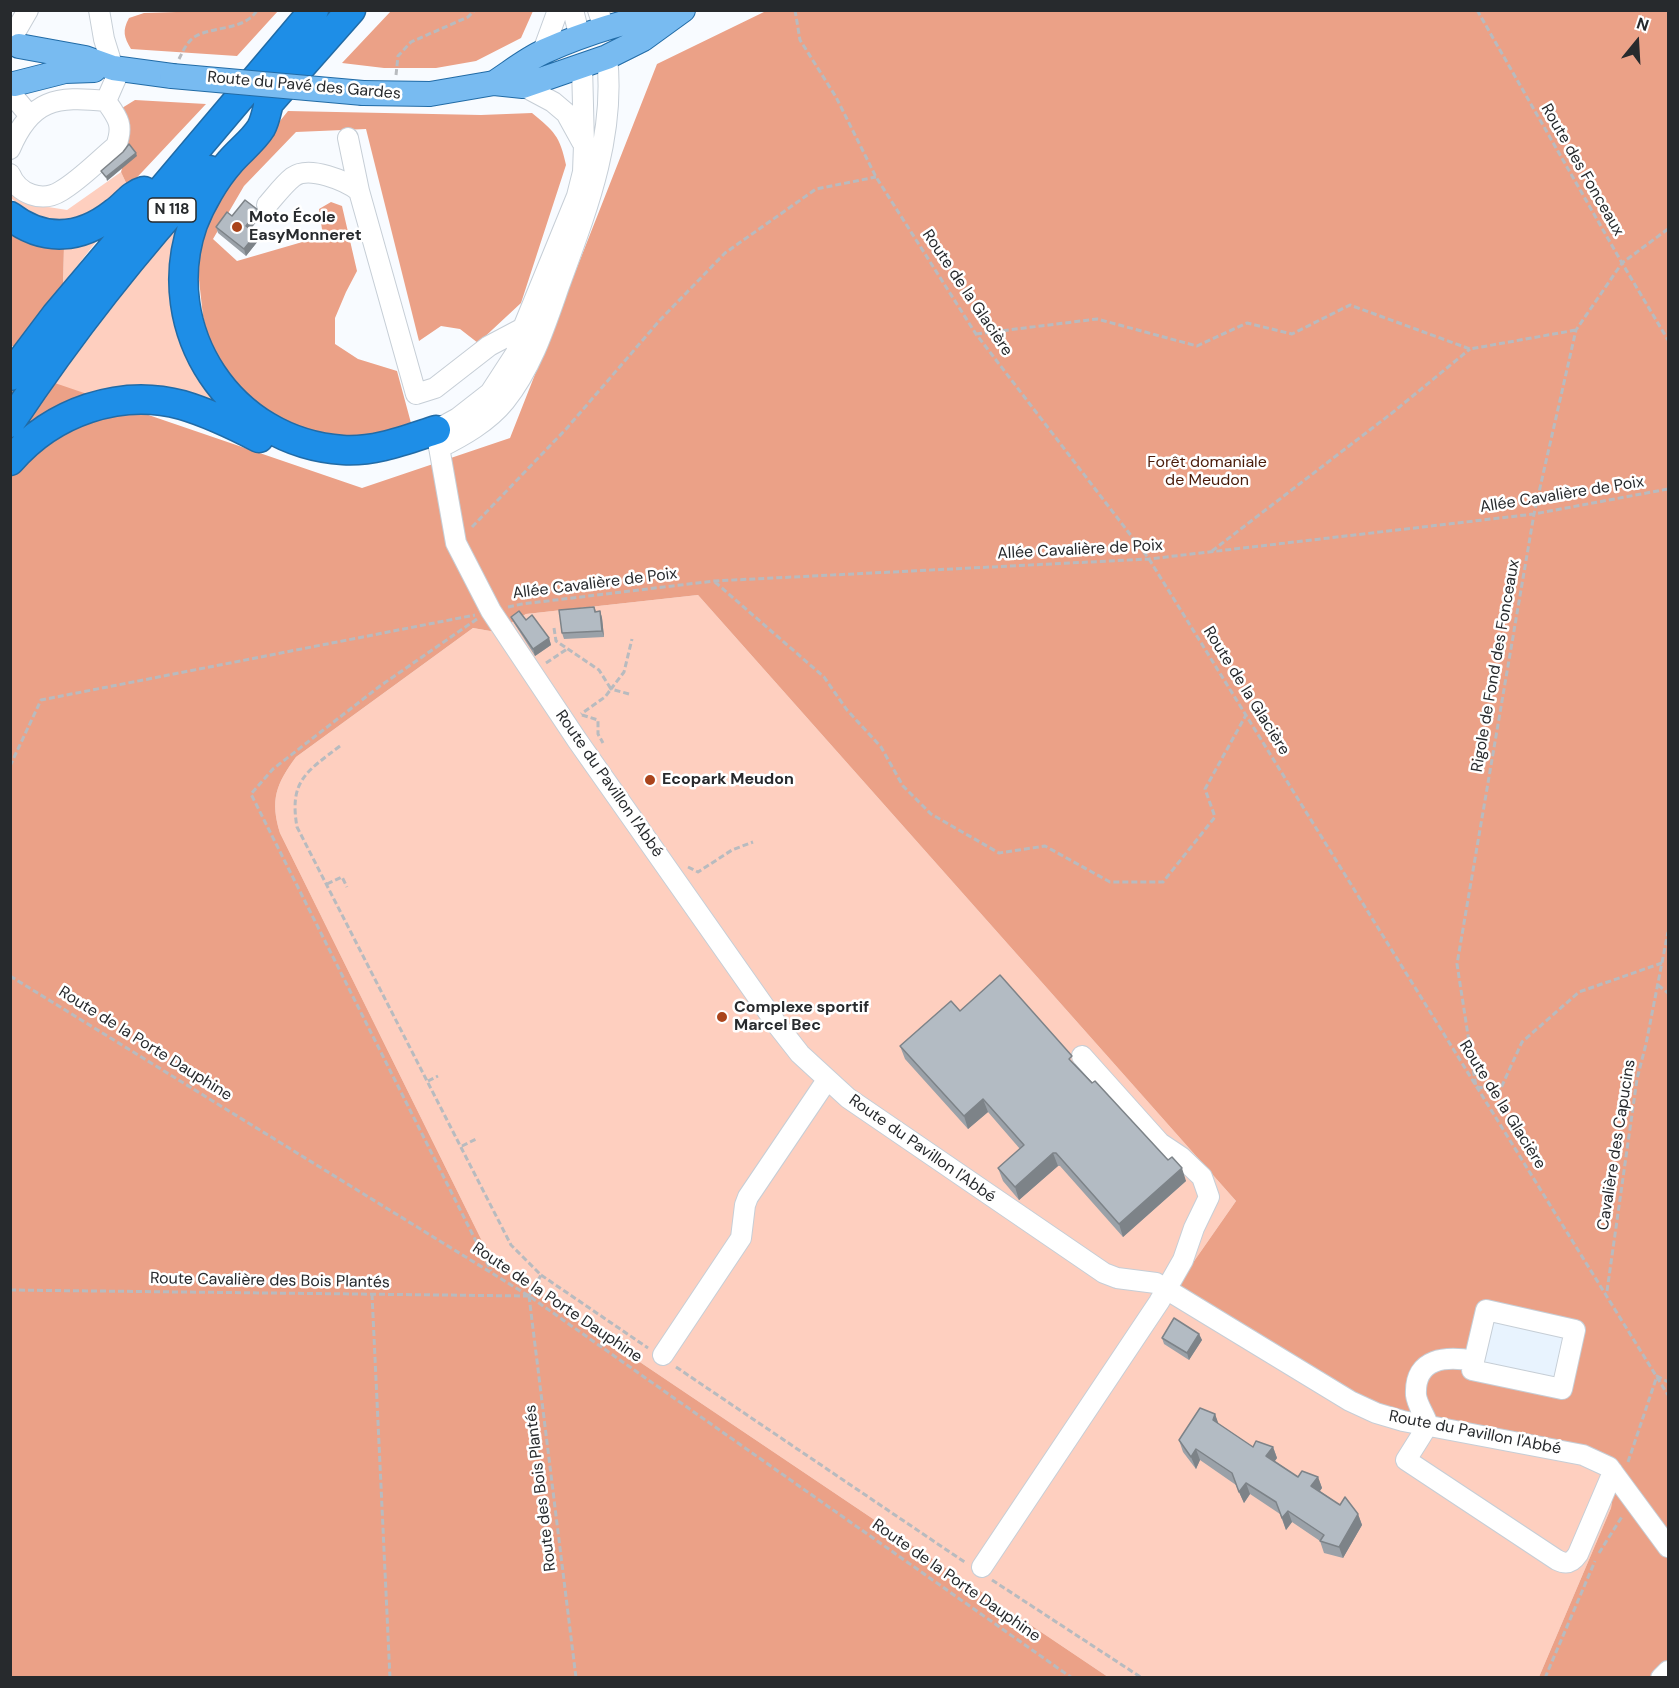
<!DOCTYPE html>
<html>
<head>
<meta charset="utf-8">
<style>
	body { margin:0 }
	#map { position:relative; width:1679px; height:1688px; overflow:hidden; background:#f8fbff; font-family:"DM Sans",sans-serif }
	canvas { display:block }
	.frame { position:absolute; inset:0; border:12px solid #272a2d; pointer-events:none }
	.north { position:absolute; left:1607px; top:12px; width:60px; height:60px; -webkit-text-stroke:4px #fff; paint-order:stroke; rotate:18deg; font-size:16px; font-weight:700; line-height:24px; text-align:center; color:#272a2d }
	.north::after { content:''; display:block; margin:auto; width:21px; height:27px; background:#272a2d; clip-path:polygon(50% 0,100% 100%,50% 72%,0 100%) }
</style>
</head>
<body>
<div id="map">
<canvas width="1679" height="1688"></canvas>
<div class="frame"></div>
<div class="north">N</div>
</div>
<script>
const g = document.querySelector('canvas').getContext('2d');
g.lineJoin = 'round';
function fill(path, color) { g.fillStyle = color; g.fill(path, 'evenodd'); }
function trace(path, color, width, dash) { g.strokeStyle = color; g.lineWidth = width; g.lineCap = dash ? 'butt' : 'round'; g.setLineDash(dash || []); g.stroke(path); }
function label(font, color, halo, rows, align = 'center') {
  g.font = font + ' "DM Sans",sans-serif'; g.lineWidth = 5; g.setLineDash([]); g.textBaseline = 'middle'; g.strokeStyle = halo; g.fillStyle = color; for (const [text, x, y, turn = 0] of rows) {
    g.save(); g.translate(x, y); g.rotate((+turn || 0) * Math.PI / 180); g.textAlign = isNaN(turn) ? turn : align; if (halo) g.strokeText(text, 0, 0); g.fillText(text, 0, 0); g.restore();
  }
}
fill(new Path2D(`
	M 1483,1305 L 1581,1326 L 1565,1396 L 1468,1374 Z`), '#e8f3fe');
fill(new Path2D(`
	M 121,172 L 128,187 L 103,212 L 56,223 L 28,214 L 11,198 L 10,185 L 20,199 L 42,206 L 67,210 Z
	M 190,204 L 173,278 L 240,417 L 205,403 L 16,435 Z
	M 107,228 L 63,284 L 64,246 Z
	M 698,595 L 1236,1201 L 1176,1287 L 1532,1449 L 1600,1470 L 1613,1494 L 1611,1508 L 1539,1677 L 1108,1677 L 515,1278 L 499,1263 L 482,1241 L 280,833 C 270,800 276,784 296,757 L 473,628 L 496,632 L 526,614 Z`), '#fecfbf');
fill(new Path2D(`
	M 209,11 L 278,11 L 237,56 L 131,49 C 124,37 122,31 129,18 L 144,13 Z
	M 391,11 L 391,10 L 533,11 L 521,38 L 476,61 L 436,68 L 384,68 L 342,63 Z
	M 766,11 L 1668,11 L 1668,1677 L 1539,1677 L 1611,1508 L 1613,1494 L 1600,1470 L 1370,1402 L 1176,1287 L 1236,1201 L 698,595 L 526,614 L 496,632 L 473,628 L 296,757 C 276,784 270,800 280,833 L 482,1241 L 499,1263 L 515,1278 L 1108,1677 L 11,1678 L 11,368 L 362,488 L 510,438 L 657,64 ZM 1483,1305 L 1581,1326 L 1565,1396 L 1468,1374 Z
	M 135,100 L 206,104 L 128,187 L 121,172 L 124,161 L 122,108 Z
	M 288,111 L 481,115 L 532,113 C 554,131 560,136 566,165 L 521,303 L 478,343 L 460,329 L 441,326 L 419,341 L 366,129 L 296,132 L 244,186 L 213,239 L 237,261 L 323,236 L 319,209 L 331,202 L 342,206 L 357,271 L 346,292 L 335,318 L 335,344 L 358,359 L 397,371 L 411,423 L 400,436 L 350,439 L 295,427 L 253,405 L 211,350 L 203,316 L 197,262 L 205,231 L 221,194 Z
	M 10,230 L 64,246 L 63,284 L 17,347 L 11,346 Z`), '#eba187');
const minor = new Path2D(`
	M 99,10 L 104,39 L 113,68
	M 573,10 L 580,38
	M 598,10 L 604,28
	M 13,36 L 28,10
	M 543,51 L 558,10
	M 582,65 L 584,145 L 583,172 L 577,196 L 523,328 L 516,353 L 490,393 L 458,418 L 436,430 L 456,543 L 491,611 L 577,740 L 778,1026 L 800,1054 L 848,1098 L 1104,1273 L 1117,1278 L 1156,1283 L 1350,1401 L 1376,1413 L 1403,1421 L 1583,1455 L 1609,1467 L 1668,1547
	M 523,86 L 553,102 L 566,113 L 582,142
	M 10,92 L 29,115
	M 106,101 L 120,69
	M 348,138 L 359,191
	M 10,149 C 31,99 56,96 106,101
	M 10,174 C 18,194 42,203 61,191 C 80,180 99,160 116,146 C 124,125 118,118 106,101
	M 267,205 C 275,196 284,184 293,177 C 309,165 346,181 359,191 L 416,394 L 435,388 L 489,346 L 523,328
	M 439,448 C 463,436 488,422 505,401 C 532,367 545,326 559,286 C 586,212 616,137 607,57
	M 663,1355 L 741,1238 L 745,1205 L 748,1197 L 827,1080
	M 1474,1361 L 1486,1310 L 1575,1330 L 1562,1389 L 1472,1370 L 1474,1361 C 1447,1356 1414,1357 1416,1395 C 1417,1405 1425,1415 1428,1425 L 1406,1460 L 1557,1560 C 1567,1565 1572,1563 1578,1554 L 1613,1472
	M 982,1567 L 1159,1302 L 1183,1260 L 1194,1228 L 1209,1197 L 1202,1177 L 1181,1157 L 1160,1143 L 1082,1056
	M 1661,1678 L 1668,1671`);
const major = new Path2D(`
	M 19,46 L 85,58 L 113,68 L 172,76
	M 494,83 C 511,72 527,59 545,51 C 588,32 631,19 677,11
	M 14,84 L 65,71 L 94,70
	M 363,93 L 430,94 L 494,83 L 523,86 L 607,57 L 643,39 L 683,10`);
const highway = new Path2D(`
	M 269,102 C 267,110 265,121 261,128 C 253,141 239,151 230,162 C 215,179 201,203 193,224 C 156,330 231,443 343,450 C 375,452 405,440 436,430
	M 268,104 L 351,10
	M 10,216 C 45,243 81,239 114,213 C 126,205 130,195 144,191
	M 10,376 L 56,315 L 314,10
	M 10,423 C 70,333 136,249 209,170
	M 10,461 C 52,412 120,388 182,405 C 209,413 234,425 259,438`);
trace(minor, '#c6ced6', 22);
trace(major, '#216ba6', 26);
trace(highway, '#216ba6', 31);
trace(new Path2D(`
	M 795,10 L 800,40 L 836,97 L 876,177 L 976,334 L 1149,559 L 1668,1395
	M 1477,10 L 1622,263 L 1668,340
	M 179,59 C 183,51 188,40 196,36 C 215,26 246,30 257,10
	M 396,75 L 398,56 L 411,42 L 468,17 L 475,10
	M 976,334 L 1097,319 L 1197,346 L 1247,323 L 1292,334 L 1350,305 L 1470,349 L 1576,330
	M 472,527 L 567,428 L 660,320 L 725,253 L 816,189 L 876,177
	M 1212,551 L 1392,413 L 1470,349
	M 715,582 L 824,677 L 847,710 L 881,747 L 903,786 L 931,814 L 999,853 L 1045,846 L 1110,882 L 1163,882 L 1215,817 L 1205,789 L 1246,715
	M 508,607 L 522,604 L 714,581 L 1149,559 L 1534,514 L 1668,489
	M 477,619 L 380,686 L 273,769 L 251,794 L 491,1271
	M 554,628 L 556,641 L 599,670 L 611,689 L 605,697 L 581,714
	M 546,663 L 567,649
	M 629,694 L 611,689 L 624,672 L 632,639
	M 582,715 L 598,720 L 598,734 L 603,743
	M 340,746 C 306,772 289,781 297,827 L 511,1245 L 541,1275 L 529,1296
	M 10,766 L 41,700 L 475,615
	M 688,867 L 698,872 L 732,850 L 753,842
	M 327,884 L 342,877 L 347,887
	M 1662,963 L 1579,992 L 1522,1042 L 1500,1090 L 1476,1087 L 1457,964 L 1534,514 L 1576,330 L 1622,263 L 1668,229
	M 10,976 L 529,1296 L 1072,1678
	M 1658,985 L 1668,993
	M 428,1081 L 438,1076
	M 462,1146 L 476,1139
	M 541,1275 L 648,1348
	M 10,1290 L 528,1296
	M 1607,1291 L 1637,1079 L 1646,1044 L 1668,932
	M 372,1294 L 390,1678
	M 529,1296 L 576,1678
	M 676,1367 L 966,1563
	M 1628,1462 L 1657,1376 L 1668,1382
	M 1599,1553 L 1623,1515
	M 992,1580 L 1142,1678
	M 1545,1678 L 1595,1561`), '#b8bbbf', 3, [6, 3]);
trace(minor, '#fff', 20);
trace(major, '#78bbf1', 24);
trace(highway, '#1e8ee7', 28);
const majorBridge = new Path2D(`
	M 172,76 L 363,93`);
trace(majorBridge, '#216ba6', 26, []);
trace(majorBridge, '#78bbf1', 24);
fill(new Path2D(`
	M 258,210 L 260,217 L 250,230 L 258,241 L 246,256 L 218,233 L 216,227 L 232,216 Z
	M 594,607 L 596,611 L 600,611 L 602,618 L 604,637 L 564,639 L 562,633 Z
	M 511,617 L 549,638 L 551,645 L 535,656 L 514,623 Z
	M 960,1011 L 1075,1064 L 1186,1181 L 1123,1237 L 1060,1166 L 1058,1166 L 1019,1200 L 1003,1181 L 998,1168 L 1020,1149 L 988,1112 L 968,1129 L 905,1059 L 900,1046 Z
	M 1199,1334 L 1202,1340 L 1189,1360 L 1164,1344 L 1162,1338 Z
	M 1215,1414 L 1218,1424 L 1253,1447 L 1273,1447 L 1277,1458 L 1275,1461 L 1298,1477 L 1318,1477 L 1322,1488 L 1320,1491 L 1340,1505 L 1358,1514 L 1362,1525 L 1343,1558 L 1324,1553 L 1320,1541 L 1292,1522 L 1286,1530 L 1280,1514 L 1250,1494 L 1244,1503 L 1236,1485 L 1200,1460 L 1196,1469 L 1183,1452 L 1179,1440 Z`), '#9aa1a8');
fill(new Path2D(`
	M 136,153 L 137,156 L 107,181 L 106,177 Z
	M 258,210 L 260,217 L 248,232 L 246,226 Z
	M 256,234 L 258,241 L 246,256 L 244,249 Z
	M 600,611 L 602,618 L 604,637 L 602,631 Z
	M 549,638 L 551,645 L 535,656 L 533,649 Z
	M 983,1099 L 988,1112 L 968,1129 L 964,1116 Z
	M 1053,1153 L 1058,1166 L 1019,1200 L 1015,1187 Z
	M 1182,1168 L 1186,1181 L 1123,1237 L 1119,1224 Z
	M 1199,1334 L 1202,1340 L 1189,1360 L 1187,1353 Z
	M 1215,1414 L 1219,1425 L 1213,1420 Z
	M 1273,1447 L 1277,1458 L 1270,1467 L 1266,1456 Z
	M 1196,1449 L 1200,1460 L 1196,1469 L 1191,1457 Z
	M 1318,1477 L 1322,1488 L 1315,1497 L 1311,1486 Z
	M 1246,1483 L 1250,1494 L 1244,1503 L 1239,1492 Z
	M 1288,1511 L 1292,1522 L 1286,1530 L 1282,1518 Z
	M 1358,1514 L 1362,1525 L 1343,1558 L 1339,1547 Z`), '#7d8388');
const building = new Path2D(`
	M 129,144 L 136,153 L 106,177 L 101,171 L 123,152 Z
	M 245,200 L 258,210 L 246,226 L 256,234 L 244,249 L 216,227 L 227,212 L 232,216 Z
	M 594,607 L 595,612 L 600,611 L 602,631 L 562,633 L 559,610 Z
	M 519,611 L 526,620 L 532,615 L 549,638 L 533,649 L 511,617 Z
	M 1000,975 L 1072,1056 L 1069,1059 L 1092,1083 L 1095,1081 L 1168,1160 L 1172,1157 L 1182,1168 L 1119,1224 L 1056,1153 L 1053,1153 L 1015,1187 L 998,1168 L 1024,1145 L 983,1099 L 964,1116 L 900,1046 L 951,1001 L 960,1011 Z
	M 1174,1318 L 1199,1334 L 1187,1353 L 1162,1338 Z
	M 1200,1408 L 1215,1414 L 1213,1420 L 1253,1447 L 1256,1441 L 1273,1447 L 1266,1456 L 1298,1477 L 1302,1471 L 1318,1477 L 1311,1486 L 1340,1505 L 1345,1497 L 1358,1514 L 1339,1547 L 1320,1541 L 1324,1535 L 1288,1511 L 1282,1518 L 1276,1502 L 1246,1483 L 1239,1492 L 1232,1473 L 1196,1449 L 1191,1457 L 1179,1440 Z`);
fill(building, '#b3bbc3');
trace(building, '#7d8388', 1.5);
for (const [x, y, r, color] of [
	[237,227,6,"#aa441b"],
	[650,780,6,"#aa441b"],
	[722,1017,6,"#aa441b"]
]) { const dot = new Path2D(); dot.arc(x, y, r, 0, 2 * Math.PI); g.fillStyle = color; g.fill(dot); trace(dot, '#fff', 2); }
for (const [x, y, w] of [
	[172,210,48]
]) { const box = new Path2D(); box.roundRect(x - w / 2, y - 12, w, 24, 4.5); g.fillStyle = '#fff'; g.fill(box); trace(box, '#272a2d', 1.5); }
label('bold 15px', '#272a2d', null, [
	["N 118",172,210]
]);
label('16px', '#272a2d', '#fff', [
	["Route du Pavé des Gardes",304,86,5],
	["Route des Fonceaux",1582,170,60],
	["Route de la Glacière",967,293,56],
	["Allée Cavalière de Poix",1562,495,-9],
	["Allée Cavalière de Poix",1080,550,-3],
	["Allée Cavalière de Poix",595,584,-7],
	["Rigole de Fond des Fonceaux",1496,666,-80],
	["Route de la Glacière",1246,691,58],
	["Route du Pavillon l'Abbé",609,784,55],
	["Route de la Porte Dauphine",145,1044,32],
	["Route de la Glacière",1502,1105,58],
	["Cavalière des Capucins",1617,1145,-81],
	["Route du Pavillon l'Abbé",922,1149,35],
	["Route Cavalière des Bois Plantés",270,1281,1],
	["Route de la Porte Dauphine",557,1303,34],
	["Route du Pavillon l'Abbé",1475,1433,11],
	["Route des Bois Plantés",541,1488,-97],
	["Route de la Porte Dauphine",956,1581,35]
]);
label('bold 16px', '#272a2d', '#fff', [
	["Moto École",249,218],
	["EasyMonneret",249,236],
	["Ecopark Meudon",662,780],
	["Complexe sportif",734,1008],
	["Marcel Bec",734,1026]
], 'left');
label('16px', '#4a1c0a', '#fff', [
	["Forêt domaniale",1207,463],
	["de Meudon",1207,481]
]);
</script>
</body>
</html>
